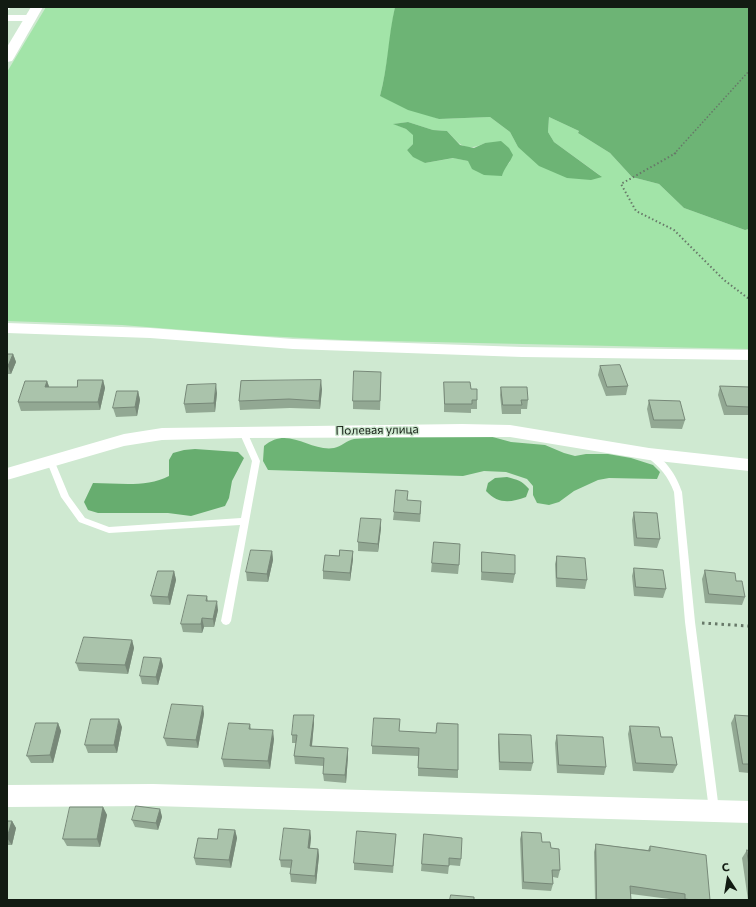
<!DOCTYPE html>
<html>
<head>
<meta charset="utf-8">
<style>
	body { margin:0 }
	#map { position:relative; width:756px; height:907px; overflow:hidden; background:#cfe9d1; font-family:Commissioner,sans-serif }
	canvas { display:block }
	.frame { position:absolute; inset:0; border:8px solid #121b12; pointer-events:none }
	.north { position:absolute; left:708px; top:859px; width:40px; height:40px; -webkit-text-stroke:3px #cfe9d1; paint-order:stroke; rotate:348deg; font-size:11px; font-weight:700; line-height:16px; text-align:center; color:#121b12 }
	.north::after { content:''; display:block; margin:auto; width:14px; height:18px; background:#121b12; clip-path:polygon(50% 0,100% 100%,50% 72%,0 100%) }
</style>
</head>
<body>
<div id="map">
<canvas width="756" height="907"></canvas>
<div class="frame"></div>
<div class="north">С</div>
</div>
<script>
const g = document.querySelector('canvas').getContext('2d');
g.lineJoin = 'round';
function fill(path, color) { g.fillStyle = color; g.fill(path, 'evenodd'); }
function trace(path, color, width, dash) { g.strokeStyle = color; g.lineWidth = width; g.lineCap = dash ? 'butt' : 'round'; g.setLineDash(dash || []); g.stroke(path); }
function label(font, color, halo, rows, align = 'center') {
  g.font = font + ' Commissioner,sans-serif'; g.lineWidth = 3; g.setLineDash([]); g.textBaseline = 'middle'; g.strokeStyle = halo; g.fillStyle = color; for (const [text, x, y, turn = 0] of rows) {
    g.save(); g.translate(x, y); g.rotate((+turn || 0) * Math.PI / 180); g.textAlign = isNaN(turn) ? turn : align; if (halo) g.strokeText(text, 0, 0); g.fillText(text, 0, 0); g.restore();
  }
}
fill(new Path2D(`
	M 46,7 L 395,7 C 389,37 388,67 380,96 L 439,119 L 490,117 L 510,132 L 518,147 L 601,176 L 554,142 L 548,132 L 549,117 L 579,131 L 578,133 L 610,153 L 632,177 L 659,184 L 684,208 L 745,230 L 749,229 L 749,349 L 342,340 L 245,335 L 122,325 L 7,321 L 7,72 ZM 408,122 L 433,130 L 447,131 C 461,146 465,152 485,143 L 510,162 L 503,170 L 502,176 L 468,161 L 454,158 L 425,163 L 407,150 L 413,144 L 414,135 L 406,129 L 394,124 Z`), '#a2e4a8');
fill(new Path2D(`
	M 395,7 L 749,7 L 749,229 L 745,230 L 684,208 L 659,184 L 632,177 L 610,153 L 578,133 L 579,131 L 549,117 L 548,132 L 554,142 L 602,177 L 591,180 L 567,178 L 539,166 L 518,147 L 510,132 L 490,117 L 439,119 L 408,110 L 380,96 C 388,67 388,37 395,7 Z
	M 408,122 L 433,130 L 447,131 L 460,145 L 474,148 L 485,143 L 501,141 L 509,148 L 513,155 C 510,163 504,168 502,176 L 484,175 L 472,169 L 468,161 L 453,158 L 425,163 L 413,157 L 407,150 L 413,144 L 413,135 L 406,129 L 393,124 Z
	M 384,435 L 489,436 L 511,442 L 545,445 L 564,453 L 575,456 L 586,454 L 608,454 L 631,458 L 653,465 L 660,472 L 657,479 L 609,478 L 598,480 L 574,491 L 559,502 L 549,505 L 537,503 L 533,495 L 533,486 L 527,479 L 506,472 L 484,471 L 463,476 L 268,470 L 263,461 L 264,446 C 288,425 310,452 334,448 C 341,447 347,440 354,439 C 364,438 373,439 384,435 Z`), '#6db475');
fill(new Path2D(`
	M 195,449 L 238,452 L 244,458 L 232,481 L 229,498 L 225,506 L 191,516 L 168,513 L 98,513 L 88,510 L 84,502 L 93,483 C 117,483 146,488 169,476 L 169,460 L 173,453 L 184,450 Z
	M 507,477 C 518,480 521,480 529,489 L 526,497 C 510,503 498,504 486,491 L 488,483 L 495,478 Z`), '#67ad6f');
trace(new Path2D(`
	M 674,154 L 749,71`), '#677868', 1.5, [1.5, 2]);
trace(new Path2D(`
	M 676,153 L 621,184 L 636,211 L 674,230 L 724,280 L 749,299`), '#677868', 2, [1.5, 2.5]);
trace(new Path2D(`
	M 702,623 L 749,626`), '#677868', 3, [2.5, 4]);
fill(new Path2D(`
	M 7,7 L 11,7 L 7,11 Z
	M 243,429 L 247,432 L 260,461 L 231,621 L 229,624 L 226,625 L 223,624 L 221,621 L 240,525 L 109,533 L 106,532 L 79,522 L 61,497 L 47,462 L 48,460 L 54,460 L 69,496 L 85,518 L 109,527 L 241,518 L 252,461 L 239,432 Z
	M 650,452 C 666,458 677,477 682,492 L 695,622 L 719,810 L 718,814 L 714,815 L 710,814 L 709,810 L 685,622 L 674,492 C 668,476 660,467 647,457 L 646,455 Z`), '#fff');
fill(new Path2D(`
	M 7,15 L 31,15 L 36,18 L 31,21 L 7,21 Z
	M 7,323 L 150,328 L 293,339 L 522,347 L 749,350 L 749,360 L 522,357 L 293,349 L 150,338 L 7,333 Z
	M 462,424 L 510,425 L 649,448 L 749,459 L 749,471 L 649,460 L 510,437 L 243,438 L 162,440 L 124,446 L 7,480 L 7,468 L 124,434 L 162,428 Z
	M 153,784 L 749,801 L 749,823 L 153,806 L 7,807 L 7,785 Z`), '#fff');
fill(new Path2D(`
	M 31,7 L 43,7 L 14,58 L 12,61 L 7,62 L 7,47 Z`), '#fff');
fill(new Path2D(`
	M 7,354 L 13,354 L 16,362 L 11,374 L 7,374 Z
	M 600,366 L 628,386 L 626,395 L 606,396 L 598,375 Z
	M 103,380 L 105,388 L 100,410 L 21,411 L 18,402 L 47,381 L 49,387 L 77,387 Z
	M 381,380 L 380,410 L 353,409 L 353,401 Z
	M 444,382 L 471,389 L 477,400 L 477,409 L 471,409 L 471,413 L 444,412 Z
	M 720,386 L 749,387 L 749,415 L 724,415 L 718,395 Z
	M 501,387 L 528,400 L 527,409 L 521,409 L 521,414 L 502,414 L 500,395 Z
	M 322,389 L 320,409 L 290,408 L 240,410 L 239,401 Z
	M 138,391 L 140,400 L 137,416 L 116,417 L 113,408 Z
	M 217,393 L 215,412 L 186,413 L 184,404 Z
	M 649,400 L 685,420 L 682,429 L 651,428 L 647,409 Z
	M 407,500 L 421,510 L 420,522 L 393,520 L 394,512 Z
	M 634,512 L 660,539 L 657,548 L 634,546 L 632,520 Z
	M 381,528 L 378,552 L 358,551 L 358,542 Z
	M 434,542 L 459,565 L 458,574 L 431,572 Z
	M 272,551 L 273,560 L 268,582 L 247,581 L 246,572 Z
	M 353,551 L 353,559 L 350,581 L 323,579 L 323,571 L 339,556 Z
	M 482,552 L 515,574 L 513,583 L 481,580 Z
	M 557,556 L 587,580 L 585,589 L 556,587 L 555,564 Z
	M 634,568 L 666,589 L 663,598 L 634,596 L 632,576 Z
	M 705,570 L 736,581 L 745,597 L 742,605 L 705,603 L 702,579 Z
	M 174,571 L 176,580 L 170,605 L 153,604 L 151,596 Z
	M 207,596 L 208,601 L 218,610 L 214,627 L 204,627 L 202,633 L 183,632 L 181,624 Z
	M 132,640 L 134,648 L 128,674 L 79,671 L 76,663 Z
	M 161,658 L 163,666 L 158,685 L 142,684 L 140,676 Z
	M 203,706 L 204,714 L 198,748 L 167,746 L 164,738 Z
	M 735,715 L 749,716 L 749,773 L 739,772 L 731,723 Z
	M 58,723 L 61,731 L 53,763 L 31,763 L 27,756 Z
	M 314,723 L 312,746 L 348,748 L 348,756 L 346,783 L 324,781 L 323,774 L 324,766 L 295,764 L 294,756 L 296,743 L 292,743 L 292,735 Z
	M 437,723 L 458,770 L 458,778 L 418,776 L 418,756 L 372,754 L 372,746 L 399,731 L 436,733 Z
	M 250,724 L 251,729 L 274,739 L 270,769 L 224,767 L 222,759 Z
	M 630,726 L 661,737 L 677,765 L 673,773 L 633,771 L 628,734 Z
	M 122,727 L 117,753 L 88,753 L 85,745 Z
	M 499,734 L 533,763 L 531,771 L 499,770 L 498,742 Z
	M 557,735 L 606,767 L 604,775 L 557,773 L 555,743 Z
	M 103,807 L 107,815 L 100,847 L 67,846 L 63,839 Z
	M 160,809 L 162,817 L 158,830 L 135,827 L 132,820 Z
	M 7,821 L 12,821 L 16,828 L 12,845 L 7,845 Z
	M 235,830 L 237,838 L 231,868 L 196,865 L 194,858 L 217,839 Z
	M 310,830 L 311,838 L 310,848 L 318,849 L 319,856 L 316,884 L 291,882 L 290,874 L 291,868 L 281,867 L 280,860 Z
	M 522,832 L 542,842 L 551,848 L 560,870 L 558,878 L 553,877 L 553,884 L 551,891 L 522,889 L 520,839 Z
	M 396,834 L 393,873 L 354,870 L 354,863 Z
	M 424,834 L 461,859 L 460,866 L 449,865 L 448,874 L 421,871 Z
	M 596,844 L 648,850 L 650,846 L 710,900 L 677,900 L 631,894 L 631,900 L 595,900 L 594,852 Z
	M 747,850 L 749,851 L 749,900 L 748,900 L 742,858 Z`), '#92a893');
fill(new Path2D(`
	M 13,354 L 16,362 L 11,374 L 8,366 Z
	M 103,380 L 105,388 L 100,410 L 98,402 Z
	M 321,380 L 322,389 L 320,409 L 319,401 Z
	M 47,381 L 50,389 L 45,387 Z
	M 216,384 L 217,393 L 215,412 L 214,403 Z
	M 138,391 L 140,400 L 137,416 L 135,407 Z
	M 381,519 L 381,528 L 378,552 L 378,544 Z
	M 272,551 L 273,560 L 268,582 L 267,574 Z
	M 353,551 L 353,559 L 350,581 L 350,573 Z
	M 174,571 L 176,580 L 170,605 L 168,597 Z
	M 217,601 L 218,610 L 214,627 L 213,619 Z
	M 202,618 L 204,627 L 202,633 L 201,624 Z
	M 132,640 L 134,648 L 128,674 L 125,665 Z
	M 161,658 L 163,666 L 158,685 L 156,677 Z
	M 203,706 L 204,714 L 198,748 L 196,740 Z
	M 314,715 L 314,723 L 311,754 L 310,746 Z
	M 119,719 L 122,727 L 117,753 L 114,745 Z
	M 58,723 L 61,731 L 53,763 L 50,755 Z
	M 273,730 L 274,739 L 270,769 L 268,761 Z
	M 348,748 L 348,756 L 346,783 L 345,775 Z
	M 103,807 L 107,815 L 100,847 L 97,839 Z
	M 160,809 L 162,817 L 158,830 L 156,823 Z
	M 12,821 L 16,828 L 12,845 L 7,838 Z
	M 235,830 L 237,838 L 231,868 L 229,860 Z
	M 310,830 L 311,838 L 309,855 L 308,848 Z
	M 318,849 L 319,856 L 316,884 L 315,876 Z`), '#778878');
const building = new Path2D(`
	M 7,354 L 13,354 L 8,366 L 7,366 Z
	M 620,365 L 628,386 L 607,387 L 600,366 Z
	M 354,371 L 381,372 L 380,401 L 353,401 Z
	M 78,380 L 103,380 L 98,402 L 18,402 L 25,381 L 47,381 L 45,387 L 77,387 Z
	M 321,380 L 319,401 L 289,399 L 239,401 L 241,381 Z
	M 444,382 L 470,382 L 471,389 L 477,389 L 477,400 L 472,400 L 472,404 L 445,404 Z
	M 216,384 L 214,403 L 184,404 L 187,385 Z
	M 720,386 L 749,387 L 749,407 L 727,406 Z
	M 501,387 L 527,387 L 528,400 L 521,400 L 522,405 L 503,405 Z
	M 117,391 L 138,391 L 135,407 L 113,408 Z
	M 649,400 L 680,401 L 685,420 L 654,420 Z
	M 396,490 L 408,491 L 407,500 L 421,501 L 420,514 L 394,512 Z
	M 634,512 L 657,513 L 660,539 L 637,538 Z
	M 361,518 L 381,519 L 378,544 L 358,542 Z
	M 434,542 L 460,544 L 459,565 L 432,563 Z
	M 251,550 L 272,551 L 267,574 L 246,572 Z
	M 340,550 L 353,551 L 350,573 L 323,571 L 325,555 L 339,556 Z
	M 482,552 L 515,555 L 515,574 L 482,572 Z
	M 557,556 L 585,558 L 587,580 L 557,578 Z
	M 634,568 L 663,570 L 666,589 L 636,587 Z
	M 705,570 L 735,573 L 736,581 L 742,581 L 745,597 L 709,594 Z
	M 158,571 L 174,571 L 168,597 L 151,596 Z
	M 188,595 L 207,596 L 206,601 L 217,601 L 213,619 L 202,618 L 201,624 L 181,624 Z
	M 84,637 L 132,640 L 125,665 L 76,663 Z
	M 144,657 L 161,658 L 156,677 L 140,676 Z
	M 172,704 L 203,706 L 196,740 L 164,738 Z
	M 294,715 L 314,715 L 310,746 L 348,748 L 345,775 L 323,774 L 324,758 L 294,756 L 297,735 L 292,735 Z
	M 735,715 L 749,716 L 749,764 L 743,764 Z
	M 374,718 L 400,719 L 399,731 L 436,733 L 437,723 L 458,724 L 458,770 L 418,768 L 419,748 L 372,746 Z
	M 91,719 L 119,719 L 114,745 L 85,745 Z
	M 36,723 L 58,723 L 50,755 L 27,756 Z
	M 229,723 L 250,724 L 249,729 L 273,730 L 268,761 L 222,759 Z
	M 630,726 L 659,727 L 661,737 L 672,737 L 677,765 L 636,763 Z
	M 499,734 L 531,735 L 533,763 L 500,762 Z
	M 557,735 L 603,737 L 606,767 L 559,765 Z
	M 136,806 L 160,809 L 156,823 L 132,820 Z
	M 70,807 L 103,807 L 97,839 L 63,839 Z
	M 7,821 L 12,821 L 7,838 Z
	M 284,828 L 310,830 L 308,848 L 318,849 L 315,876 L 290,874 L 292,860 L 280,860 Z
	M 219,829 L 235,830 L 229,860 L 194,858 L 198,838 L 217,839 Z
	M 357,831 L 396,834 L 393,866 L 354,863 Z
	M 522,832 L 541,833 L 542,842 L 550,842 L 551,848 L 559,849 L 560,870 L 552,870 L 553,884 L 524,882 Z
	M 424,834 L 462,838 L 461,859 L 449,858 L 449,866 L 422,864 Z
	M 596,844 L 650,851 L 650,846 L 706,855 L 710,900 L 692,900 L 685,899 L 685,894 L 630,886 L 631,900 L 597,900 Z
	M 747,850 L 749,851 L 749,866 Z
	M 451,895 L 474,897 L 474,900 L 450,900 Z`);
fill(building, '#aac3ab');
trace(building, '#778878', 1);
label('12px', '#121b12', '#cfe9d1', [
	["Полевая улица",377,430,-1]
]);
</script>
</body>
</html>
